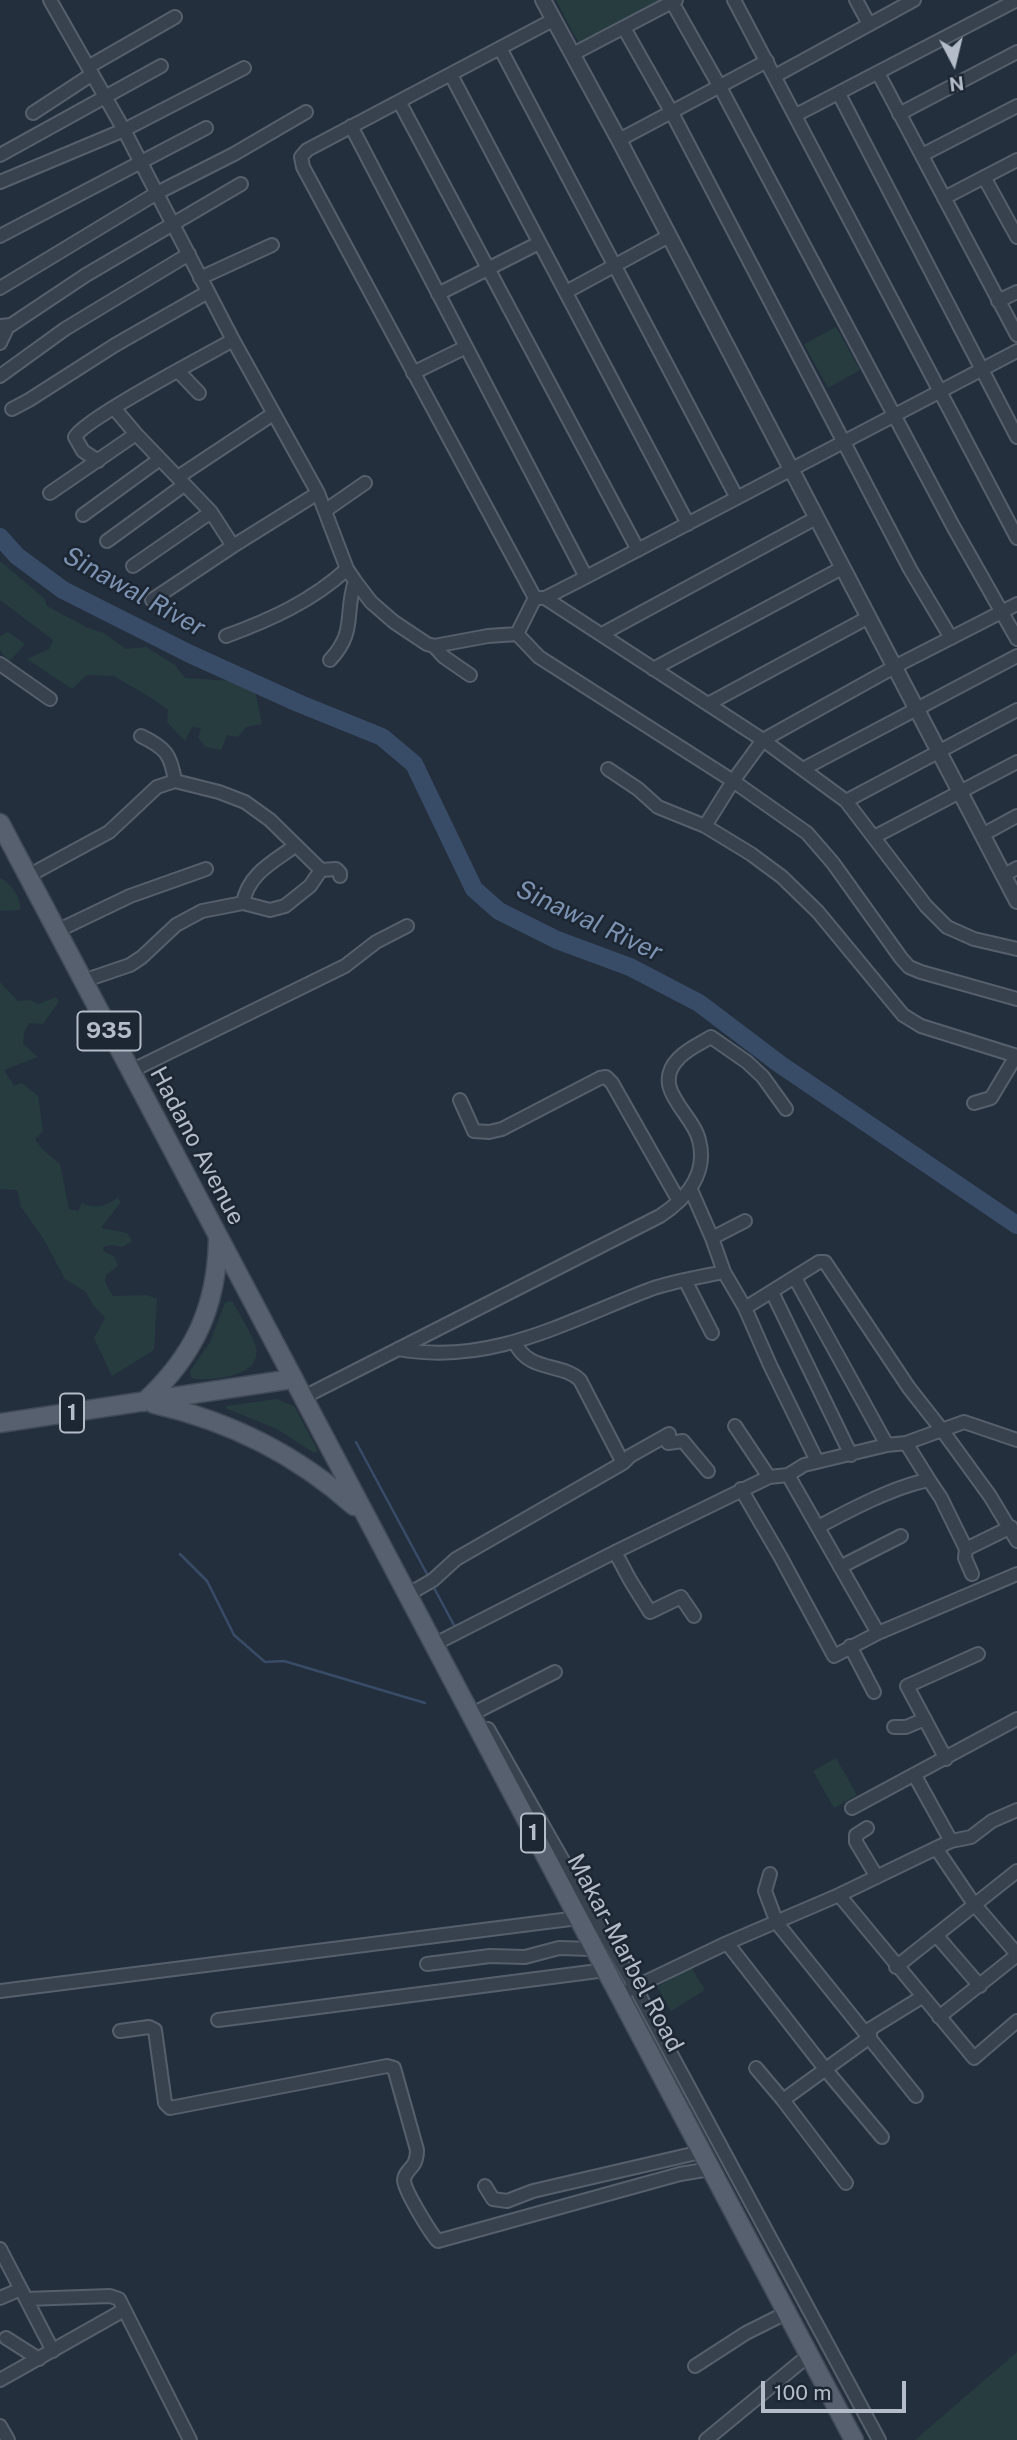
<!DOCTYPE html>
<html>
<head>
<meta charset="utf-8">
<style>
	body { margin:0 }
	#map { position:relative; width:1017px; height:2440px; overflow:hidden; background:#242f3e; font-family:"Public Sans",sans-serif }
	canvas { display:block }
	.north { position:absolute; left:919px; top:28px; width:70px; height:70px; -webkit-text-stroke:5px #1d2633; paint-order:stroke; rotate:173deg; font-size:19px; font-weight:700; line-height:28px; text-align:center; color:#b4bcc9 }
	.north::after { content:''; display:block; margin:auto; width:24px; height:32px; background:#b4bcc9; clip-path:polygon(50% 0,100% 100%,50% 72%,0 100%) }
	.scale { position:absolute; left:761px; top:2381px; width:145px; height:32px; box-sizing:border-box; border:4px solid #b4bcc9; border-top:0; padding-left:9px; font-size:21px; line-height:24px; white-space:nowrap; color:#b4bcc9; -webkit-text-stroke:5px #1d2633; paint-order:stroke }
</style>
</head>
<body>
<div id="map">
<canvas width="1017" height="2440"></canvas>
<div class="north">N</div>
<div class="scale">100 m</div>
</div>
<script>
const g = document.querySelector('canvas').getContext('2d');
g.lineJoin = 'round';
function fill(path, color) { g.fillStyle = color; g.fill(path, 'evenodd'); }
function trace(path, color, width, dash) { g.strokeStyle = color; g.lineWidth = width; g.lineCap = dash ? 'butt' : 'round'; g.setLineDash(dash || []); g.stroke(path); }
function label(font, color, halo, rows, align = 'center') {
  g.font = font + ' "Public Sans",sans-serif'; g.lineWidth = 5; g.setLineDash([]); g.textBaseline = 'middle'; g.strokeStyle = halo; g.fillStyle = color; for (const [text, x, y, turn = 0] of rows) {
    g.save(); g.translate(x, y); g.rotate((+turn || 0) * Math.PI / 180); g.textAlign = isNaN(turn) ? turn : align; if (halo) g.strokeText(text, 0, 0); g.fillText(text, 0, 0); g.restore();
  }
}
fill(new Path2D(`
	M 556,0 L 662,0 L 579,44 Z
	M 836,327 L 860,370 L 828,388 L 804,344 Z
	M 0,561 L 44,598 L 47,606 L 88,628 L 104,633 L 126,649 L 146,647 L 175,665 L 185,678 L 233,681 L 255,691 L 262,724 L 246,727 L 238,737 L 227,735 L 221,750 L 205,747 L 198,737 L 201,728 L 192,727 L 185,741 L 167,722 L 168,710 L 153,699 L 114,676 L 87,675 L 72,689 L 27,659 L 49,649 L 53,640 L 0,600 Z
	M 8,632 L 25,644 L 9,662 L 0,650 L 0,636 Z
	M 0,878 C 11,882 22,899 20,910 L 0,911 Z
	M 0,982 L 18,1001 L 30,1000 L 38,1004 L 56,997 L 59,1001 L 43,1024 L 29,1023 L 24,1033 L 23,1044 L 38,1057 L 4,1070 L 14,1086 L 22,1083 L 38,1096 L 43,1131 L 35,1139 L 43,1150 L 60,1164 L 69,1209 L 78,1211 L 82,1203 C 95,1209 105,1207 117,1198 L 121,1202 L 101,1228 L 127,1233 L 132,1241 L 123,1247 L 111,1245 L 103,1247 L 103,1251 L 114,1256 L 118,1266 L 106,1275 L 105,1282 L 113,1296 L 147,1295 L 157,1299 L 154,1350 L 112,1376 L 94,1338 L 105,1318 L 93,1305 L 86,1292 L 65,1279 L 43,1238 L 21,1207 L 17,1190 L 0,1189 Z
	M 229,1301 L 233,1302 C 240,1316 252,1333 256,1348 C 262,1377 213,1380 194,1379 L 191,1377 L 190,1371 L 210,1342 L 225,1303 Z
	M 276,1399 L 294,1406 L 318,1451 L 314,1453 L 277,1429 L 225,1408 L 226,1406 Z
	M 836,1758 L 857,1795 L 834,1808 L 813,1771 Z
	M 691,1967 L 705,1990 L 671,2011 L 657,1987 Z
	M 1017,2352 L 1017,2440 L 915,2440 Z`), '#263c3f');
trace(new Path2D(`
	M 356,1442 L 427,1574
	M 180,1554 L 207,1581 L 234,1635 L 265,1662 L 284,1661 L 425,1703
	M 433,1586 L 455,1627`), '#394c67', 2.5);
trace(new Path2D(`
	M 0,537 L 17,556 L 63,590 L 190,654 L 298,703 L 382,737 L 414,764 L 474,889 L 499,911 L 557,940 L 630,967 L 699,1003 L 781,1065 L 1017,1225`), '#394c67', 18);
const minor = new Path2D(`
	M 50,0 L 124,130 L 233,340 L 318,493 L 347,569 L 355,581 L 371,602 L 394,622 L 427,644 L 434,646 L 488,636 L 517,634 L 535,598
	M 734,0 L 1017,538
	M 856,0 L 869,24
	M 672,2 L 720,87 L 953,526 L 1017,639
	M 624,28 L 672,113 L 910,569 L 951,638
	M 500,48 L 737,498
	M 573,54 L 676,0
	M 88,67 L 175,17
	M 878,73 L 1017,335
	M 451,75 L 688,524
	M 775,76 L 914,0
	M 839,94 L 1017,437
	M 400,103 L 638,550
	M 33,113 L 91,75
	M 899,114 L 1017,52
	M 796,115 L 1017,0
	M 351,126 L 586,577
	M 619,140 L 767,61
	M 0,155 L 161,66
	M 922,155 L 1017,106
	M 984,177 L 1017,237
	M 0,182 L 124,130 L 244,68
	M 944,198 L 1017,160
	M 0,236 L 206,128
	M 200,278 L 272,245
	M 0,288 L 157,193 L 234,154 L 306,112
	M 566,292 L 669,236
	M 438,294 L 539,243
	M 998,301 L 1017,292
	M 0,326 L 11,325 L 86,275 L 241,184
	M 0,343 L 8,326
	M 178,371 L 199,393
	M 413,373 L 466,347
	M 0,376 L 65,329 L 189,254
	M 114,408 L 136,434 L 211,512 L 233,546 L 318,493
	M 12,409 L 29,400 L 115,345 L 208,292
	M 98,461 L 83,451 L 75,437 C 84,419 207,355 233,340
	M 178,477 L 273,414
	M 50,493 L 136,434
	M 326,510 L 365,483
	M 83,515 L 160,459
	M 107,541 L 184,485
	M 133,566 L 211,512
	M 535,598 L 303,167 L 301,157 L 307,150 L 553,20
	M 538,598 L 545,598 L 586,577 L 1017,351
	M 545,598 L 763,740 L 846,801 L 926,906 L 947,927 L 974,939 L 1017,949
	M 152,600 L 233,546
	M 517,634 L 539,657 L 733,781 L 807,833 L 833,863 L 901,958 L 909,967 L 921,972 L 1017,999
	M 602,634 L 816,518
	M 226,636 C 270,620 312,601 347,569
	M 434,646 L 444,657 L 470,675
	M 330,660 C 357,631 344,614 355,581
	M 0,664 L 50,699
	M 653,669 L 842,568
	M 708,704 L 869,617
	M 141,736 C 166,748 171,755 175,781
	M 608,769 L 638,789 L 658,807 L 705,826 L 751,854 L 782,877 L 818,912 L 903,1015 L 921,1026 L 1017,1056
	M 803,769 L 1017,656
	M 846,801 L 1017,710
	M 705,826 L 733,781 L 763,740 L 896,666 L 1017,604
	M 982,835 L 1017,816
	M 874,837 L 1017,762
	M 1004,875 L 1017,868
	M 28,876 L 109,832 L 157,787 L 175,781 L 219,792 L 245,802 L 270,820 L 321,870 L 336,869 L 340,873 L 340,876
	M 243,903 C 248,874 273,862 295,846
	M 57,931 L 130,896 L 206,869
	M 83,981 L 130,965 L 142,957 L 176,925 L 202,911 L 243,903 L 270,910 L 285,906 L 310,886 L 321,870
	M 131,1071 L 345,966 L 376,942 L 407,926
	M 460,1100 L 474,1131 L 489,1132 L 502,1129 L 600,1078 L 606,1077 L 612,1083 L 679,1201
	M 974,1103 L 991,1098 L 1016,1056
	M 691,1190 L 712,1238 L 724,1272 L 745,1308 L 770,1365 L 817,1461
	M 712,1238 L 745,1221
	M 795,1278 L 887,1445
	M 685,1280 L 712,1333
	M 772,1292 L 851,1455
	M 745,1308 L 819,1262 L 825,1262 L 909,1388 L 942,1430 L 964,1422 L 1017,1440
	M 398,1349 C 492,1366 567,1321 651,1289 C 674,1281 700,1277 724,1272
	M 302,1398 L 660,1216 C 686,1199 708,1174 699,1140 C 693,1113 649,1088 679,1058 C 687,1049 701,1043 711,1037 L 747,1062 L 763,1077 L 786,1109
	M 735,1426 L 769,1477
	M 669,1434 L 668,1443 L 683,1441 L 708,1471
	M 906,1443 L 929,1480
	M 623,1463 L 630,1456 L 669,1434
	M 788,1475 L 878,1633
	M 741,1489 L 780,1556 L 834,1656 L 878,1633 L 1017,1574
	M 818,1527 C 848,1511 895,1486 929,1480 L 941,1498 L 966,1549 L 1011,1527
	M 966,1549 L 965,1558 L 972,1574
	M 615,1552 L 630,1580 L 650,1612 L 681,1597 L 694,1616
	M 840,1567 L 901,1536
	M 407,1595 L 433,1580 L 456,1559 L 623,1463 L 580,1380 C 561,1362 530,1373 515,1343
	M 433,1645 L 615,1552 L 769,1477 L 788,1475 L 804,1465 L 887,1445 L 906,1443 L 942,1430 L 990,1496 L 1017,1541
	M 850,1646 L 874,1692
	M 470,1715 L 555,1672
	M 894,1727 L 906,1727 L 925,1719
	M 488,1729 L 635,1987 L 879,2440
	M 946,1759 L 907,1686 L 978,1654
	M 915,1776 L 951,1841
	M 852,1808 L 1017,1719
	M 867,1828 L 856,1835 L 856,1842 L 877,1877
	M 936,1848 L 974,1904 L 1017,1954
	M 770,1874 L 765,1891 L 777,1923 L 916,2096
	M 839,1895 L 974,2058 L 1017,2021
	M 936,1935 L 980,1986
	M 727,1943 L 826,2070 L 882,2137
	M 427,1964 L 490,1956 L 525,1957 L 559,1948 L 592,1949 L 597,1953
	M 896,1967 L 1017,1871
	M 629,1990 L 727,1943 L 839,1895 L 951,1841 L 971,1837 L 992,1821 L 1017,1810
	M 0,1991 L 578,1918
	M 939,2017 L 1017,1955
	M 218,2020 L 606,1970
	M 120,2031 L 149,2027 L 155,2030 L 165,2103 L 170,2108 L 387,2066 L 394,2068 L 417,2150 C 417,2170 405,2168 404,2180 C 404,2190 431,2234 438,2241 L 680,2174 L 710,2169
	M 756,2068 L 783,2100
	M 846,2183 L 783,2100 L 870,2037 L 870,2029 L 922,1997
	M 485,2186 L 493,2199 L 507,2201 L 533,2191 L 701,2152
	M 0,2249 L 53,2351
	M 0,2298 L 21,2289
	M 26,2299 L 110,2296 L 119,2299 L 190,2440
	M 6,2338 L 39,2359
	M 695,2366 L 746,2333 L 786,2313
	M 0,2380 L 124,2310
	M 0,2426 L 8,2440
	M 706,2440 L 809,2355`);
const tertiary = new Path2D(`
	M 543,0 L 619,140 L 1017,901`);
const primary = new Path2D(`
	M 0,823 L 854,2440
	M 144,1402 C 194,1356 217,1307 218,1239
	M 154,1404 C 229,1421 297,1455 354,1506
	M 0,1423 L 292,1379`);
trace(minor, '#565f6c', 16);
trace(tertiary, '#565f6c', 18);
trace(primary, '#414a57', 21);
trace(minor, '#38414e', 12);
trace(tertiary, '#38414e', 14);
trace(primary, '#56606e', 18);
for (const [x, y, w] of [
	[109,1031,63],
	[72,1413,24],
	[533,1833,24]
]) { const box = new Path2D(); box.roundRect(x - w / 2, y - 19.5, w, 39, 5); g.fillStyle = '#1d2633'; g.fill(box); trace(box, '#b4bcc9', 2); }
label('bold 23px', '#b4bcc9', null, [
	["935",109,1031],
	["1",72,1413],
	["1",533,1833]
]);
label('24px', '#b4bcc9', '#1d2633', [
	["Hadano Avenue",197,1146,62],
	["Makar-Marbel Road",625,1953,62]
]);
label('italic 26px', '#7c92b1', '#1d2633', [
	["Sinawal River",134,592,29],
	["Sinawal River",589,921,25]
]);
</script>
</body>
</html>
